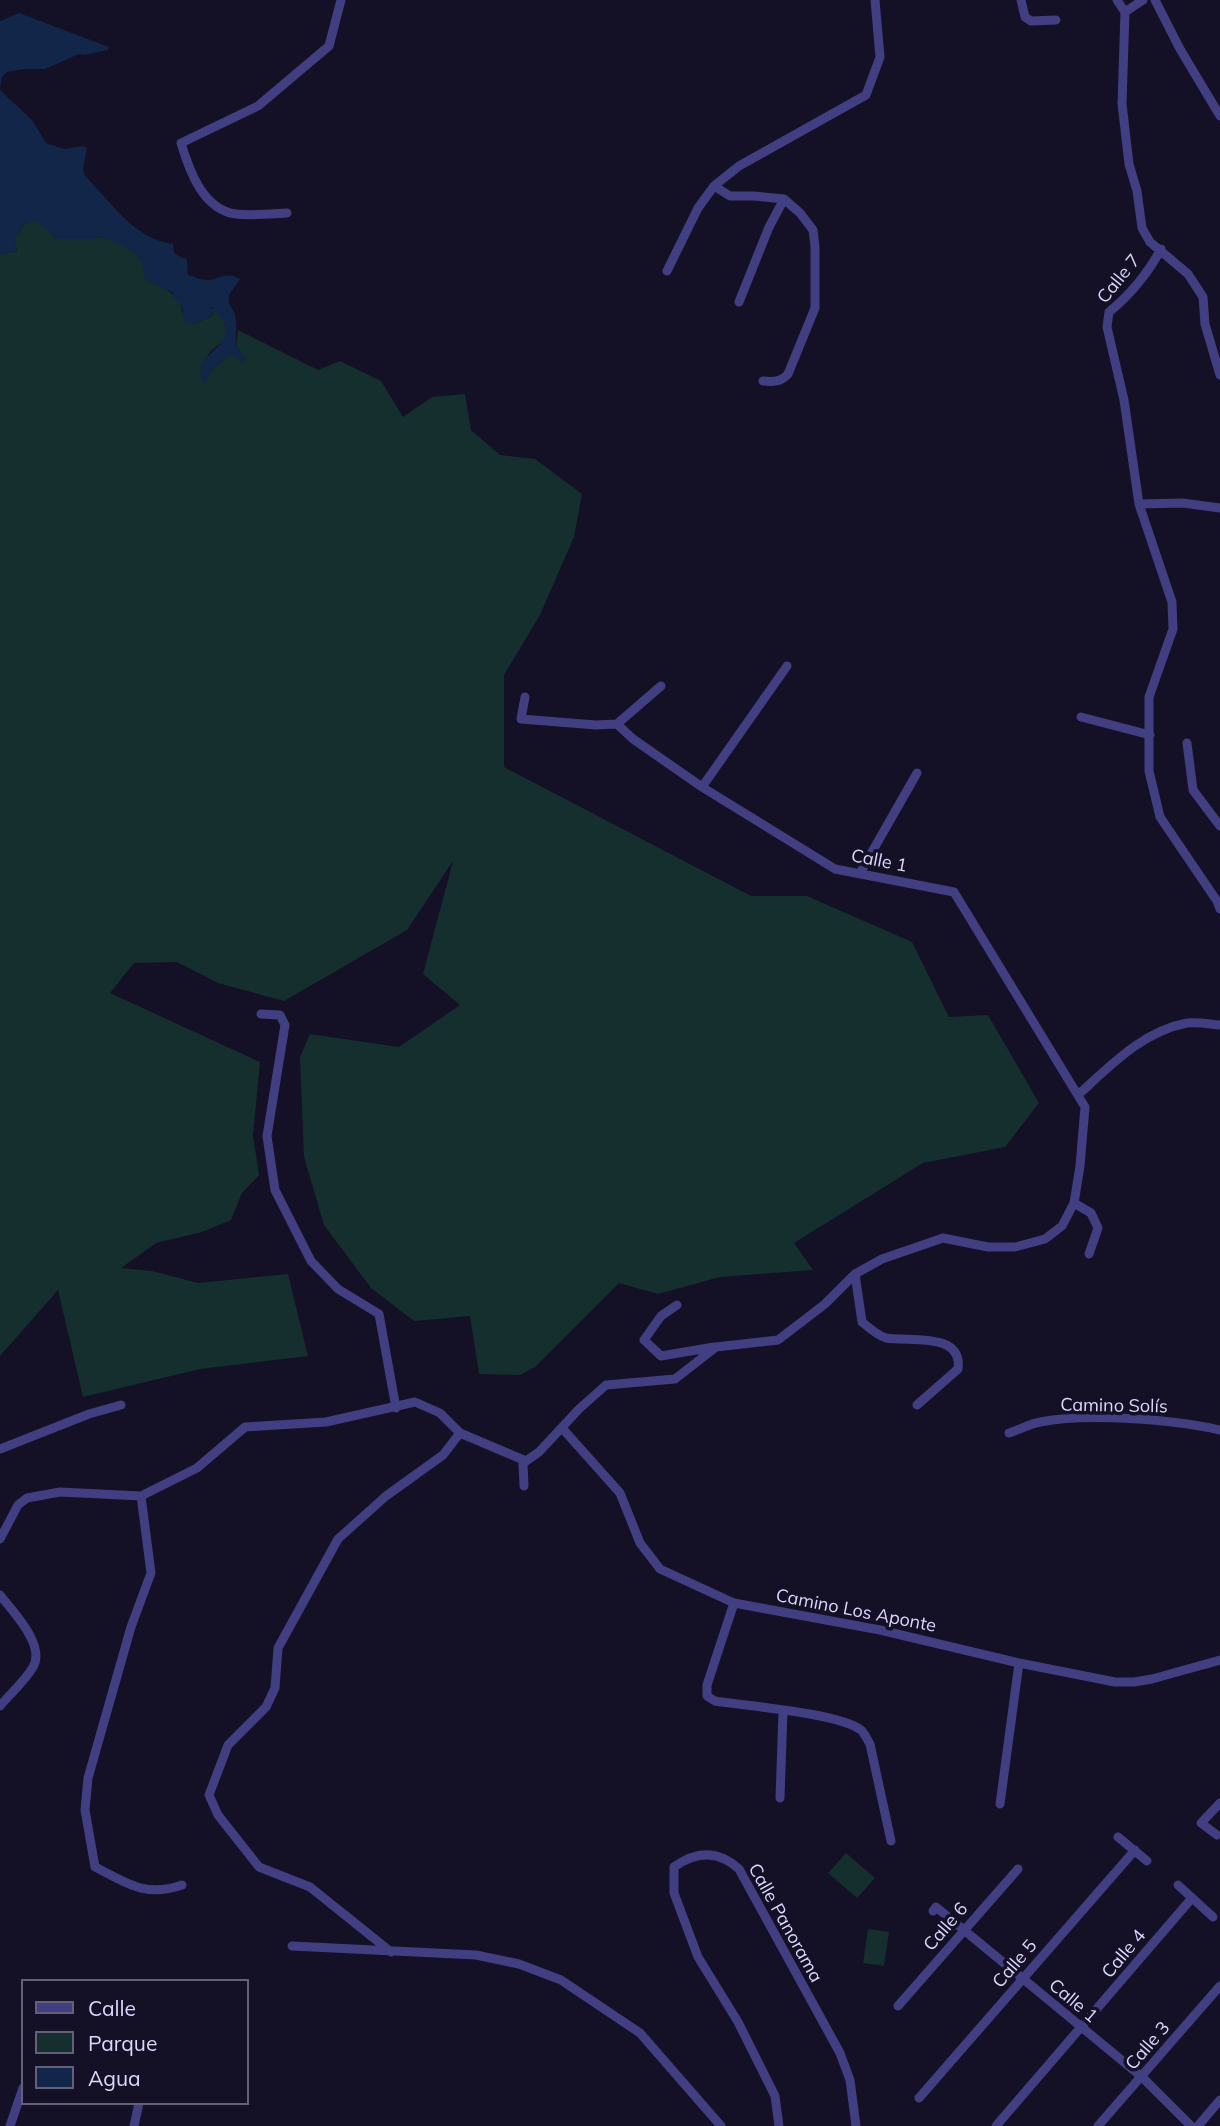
<!DOCTYPE html>
<html>
<head>
<meta charset="utf-8">
<style>
	body { margin:0 }
	#map { position:relative; width:1220px; height:2126px; overflow:hidden; background:#141025; font-family:Mulish,sans-serif }
	canvas { display:block }
	.legend { position:absolute; left:21px; top:1979px; width:228px; height:126px; box-sizing:border-box; background:#141025; border:2px solid #64607b; margin:0; padding:9px 12px; list-style:none; font-size:21px; color:#dbd7fd }
	.legend li { display:flex; align-items:center; gap:14px; height:35px }
	.legend b { width:35px; border:2px solid #64607b }
</style>
</head>
<body>
<div id="map">
<canvas width="1220" height="2126"></canvas>
<ul class="legend">
<li><b style="height:9px;background:#413e81"></b>Calle</li>
<li><b style="height:19px;background:#142f2e"></b>Parque</li>
<li><b style="height:19px;background:#112648"></b>Agua</li>
</ul>
</div>
<script>
const g = document.querySelector('canvas').getContext('2d');
g.lineJoin = 'round';
function fill(path, color) { g.fillStyle = color; g.fill(path, 'evenodd'); }
function trace(path, color, width, dash) { g.strokeStyle = color; g.lineWidth = width; g.lineCap = dash ? 'butt' : 'round'; g.setLineDash(dash || []); g.stroke(path); }
function label(font, color, halo, rows, align = 'center') {
  g.font = font + ' Mulish,sans-serif'; g.lineWidth = 7; g.setLineDash([]); g.textBaseline = 'middle'; g.strokeStyle = halo; g.fillStyle = color; for (const [text, x, y, turn = 0] of rows) {
    g.save(); g.translate(x, y); g.rotate((+turn || 0) * Math.PI / 180); g.textAlign = isNaN(turn) ? turn : align; if (halo) g.strokeText(text, 0, 0); g.fillText(text, 0, 0); g.restore();
  }
}
fill(new Path2D(`
	M 31,220 L 38,220 L 56,239 L 94,239 L 99,236 L 125,245 L 134,252 L 142,260 L 145,266 L 144,277 C 157,288 182,290 182,312 L 193,324 L 213,316 L 210,308 C 216,309 219,312 222,318 C 233,336 222,342 211,351 C 207,355 205,362 201,366 L 211,371 L 228,356 L 234,356 L 243,362 L 245,359 L 236,346 L 238,330 L 318,370 L 340,361 L 381,381 L 403,417 L 432,397 L 465,394 L 471,430 L 500,455 L 535,459 L 582,494 L 574,537 L 540,615 L 504,675 L 504,767 L 751,896 L 807,896 L 912,942 L 949,1017 L 988,1015 L 1039,1103 L 1005,1147 L 923,1163 L 794,1243 L 813,1270 L 720,1277 L 658,1294 L 619,1283 L 535,1367 L 520,1375 L 479,1374 L 470,1316 L 414,1321 L 371,1288 L 324,1225 L 304,1157 L 300,1057 L 310,1034 L 399,1047 L 460,1005 L 423,974 L 453,861 L 407,930 L 284,1001 L 218,983 L 177,962 L 134,963 L 110,993 L 260,1062 L 253,1135 L 259,1175 L 242,1193 L 231,1220 L 202,1232 L 156,1243 L 121,1268 L 152,1271 L 198,1283 L 288,1274 L 308,1356 L 200,1369 L 83,1397 L 58,1290 L 0,1356 L 0,254 L 17,251 L 14,239 L 15,235 L 19,233 L 25,223 Z
	M 846,1853 L 875,1878 L 857,1898 L 828,1873 Z
	M 868,1929 L 889,1932 L 884,1966 L 863,1963 Z`), '#142f2e');
fill(new Path2D(`
	M 19,13 L 109,47 L 108,50 L 85,55 L 79,54 L 45,69 L 24,69 L 7,72 L 2,77 L 0,88 L 0,21 Z
	M 0,90 L 32,120 L 46,143 L 64,149 L 83,146 L 87,148 L 83,169 L 85,176 C 112,202 132,238 173,244 L 174,252 C 190,266 186,248 188,275 C 193,276 201,280 206,280 C 217,281 225,270 240,279 L 229,295 L 229,304 C 240,317 235,331 236,346 L 245,359 L 243,363 L 234,356 L 228,356 L 211,371 L 207,381 L 203,381 C 191,353 231,352 225,323 L 212,307 L 210,308 L 213,316 L 193,324 L 187,324 L 184,320 L 182,306 L 173,297 L 174,293 L 152,283 L 144,277 C 144,256 134,250 116,243 C 110,241 106,237 99,236 L 94,239 L 56,239 L 38,221 L 25,223 L 19,233 L 15,235 L 14,239 L 17,251 L 0,254 Z`), '#112648');
trace(new Path2D(`
	M 1021,0 L 1025,17 L 1031,21 L 1056,20
	M 1117,0 L 1125,12 L 1122,104 L 1129,164 L 1137,191 L 1142,228 L 1150,242 L 1188,274 L 1203,297 L 1205,324 L 1220,375
	M 1155,0 L 1180,49 L 1220,116
	M 1125,12 L 1143,0
	M 714,186 L 730,196 L 754,196 L 784,199 L 800,213 L 813,230 L 815,247 L 815,308 L 788,374 C 781,382 773,382 763,381
	M 287,213 C 271,214 252,216 236,214 C 203,210 189,170 181,143 L 258,106 L 329,46 L 341,0
	M 1161,249 C 1148,273 1130,295 1109,312 L 1107,327 L 1124,400 L 1139,504 L 1172,602 L 1173,629 L 1149,697 L 1149,771 L 1160,817 L 1217,901 L 1220,909
	M 667,271 L 698,208 L 714,186 L 739,166 L 866,95 L 880,57 L 875,0
	M 739,302 L 769,227 L 784,199
	M 1139,504 L 1183,503 L 1220,508
	M 1081,717 L 1150,735
	M 617,724 L 661,686
	M 1187,743 L 1193,790 L 1220,826
	M 702,787 L 787,666
	M 860,873 L 917,773
	M 261,1014 L 280,1015 L 285,1025 L 267,1136 L 275,1190 L 311,1261 L 338,1289 L 379,1314 L 396,1408
	M 1078,1095 C 1110,1066 1143,1031 1187,1023 C 1197,1022 1209,1024 1220,1025
	M 1074,1203 L 1091,1213 L 1098,1228 L 1089,1254
	M 855,1274 L 862,1322 C 869,1328 878,1336 886,1338 C 911,1342 963,1332 958,1369 L 917,1405
	M 677,1305 L 661,1316 L 644,1340 L 661,1356 L 714,1347
	M 562,1428 L 620,1493 L 640,1543 L 660,1569 L 734,1603 L 880,1630 L 1019,1663 L 1115,1682 L 1134,1682 L 1152,1679 L 1220,1660
	M 1009,1433 C 1019,1430 1029,1424 1040,1422 C 1087,1413 1172,1419 1220,1430
	M 0,1449 L 89,1414 L 121,1405
	M 524,1486 L 523,1464 L 526,1461
	M 141,1496 L 151,1573 L 131,1627 L 88,1778 L 85,1810 L 95,1867 C 127,1883 145,1898 182,1885
	M 0,1539 L 18,1505 L 27,1498 L 60,1492 L 141,1496 L 197,1468 L 245,1427 L 326,1422 L 415,1402 L 440,1413 L 460,1433 L 526,1461 L 539,1452 L 579,1409 L 606,1385 L 675,1379 L 716,1347 L 778,1340 L 825,1304 L 855,1274 L 882,1259 L 943,1238 L 988,1247 L 1015,1247 L 1045,1239 L 1062,1226 L 1074,1203 L 1080,1166 L 1085,1107 L 954,892 L 835,869 L 702,787 L 633,739 L 617,724 L 596,725 L 521,719 L 525,697
	M 0,1595 C 13,1612 46,1645 33,1667 C 25,1681 10,1694 0,1706
	M 734,1603 L 707,1685 L 707,1696 L 715,1701 C 747,1706 839,1713 861,1730 C 865,1734 867,1739 870,1744 L 891,1841
	M 780,1798 L 783,1711
	M 1000,1804 L 1019,1663
	M 1217,1835 L 1201,1823 L 1220,1803
	M 1118,1837 L 1147,1861
	M 1178,1885 L 1213,1917
	M 933,1911 L 936,1907 L 1142,2077 L 1191,2126
	M 292,1946 L 476,1955 L 519,1964 L 561,1980 L 640,2033 L 721,2126
	M 391,1952 L 310,1887 L 259,1867 L 218,1815 L 209,1795 L 228,1745 L 266,1707 L 275,1688 L 278,1648 L 338,1539 L 386,1496 L 443,1455 L 460,1433
	M 898,2006 L 1018,1869
	M 919,2098 L 1135,1850
	M 10,2126 L 23,2088
	M 134,2126 L 139,2103
	M 779,2126 L 775,2096 L 738,2022 L 698,1957 L 674,1893 L 674,1867 C 696,1851 718,1850 739,1869 L 840,2053 L 850,2080 L 856,2126
	M 996,2126 L 1192,1898
	M 1098,2126 L 1220,1986
	M 1198,2126 L 1220,2100`), '#413e81', 9);
label('18px', '#dbd7fd', '#141025', [
	["Calle 7",1119,279,-51],
	["Calle 1",879,861,11],
	["Camino Solís",1114,1406,1],
	["Camino Los Aponte",856,1611,11],
	["Calle Panorama",785,1923,61],
	["Calle 6",946,1927,-49],
	["Calle 4",1124,1954,-50],
	["Calle 5",1015,1964,-49],
	["Calle 1",1073,2001,40],
	["Calle 3",1148,2046,-49]
]);
</script>
</body>
</html>
